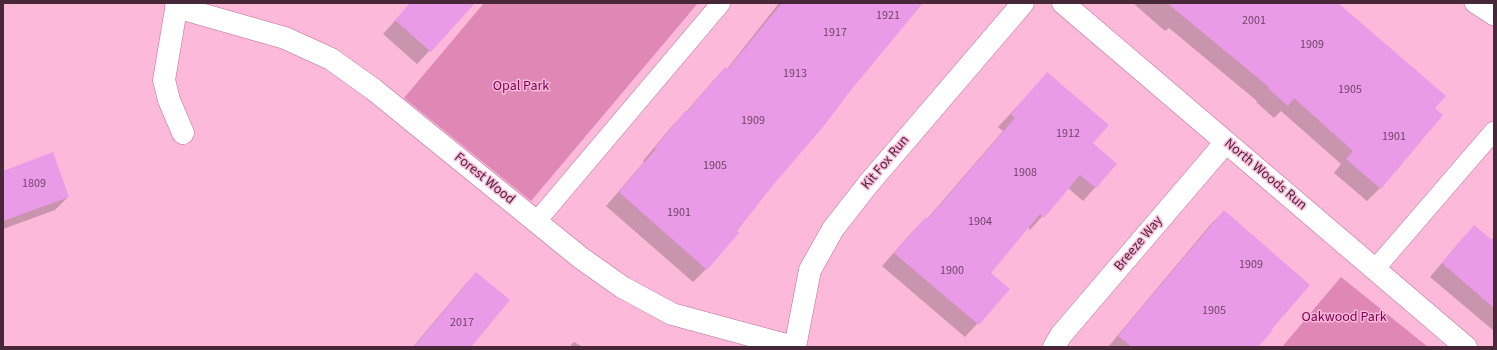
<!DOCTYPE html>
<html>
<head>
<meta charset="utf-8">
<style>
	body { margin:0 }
	#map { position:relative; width:1497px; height:350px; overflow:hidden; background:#fcb9da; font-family:"Source Sans 3",sans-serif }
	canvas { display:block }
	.frame { position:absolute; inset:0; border:4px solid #482739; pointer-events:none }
</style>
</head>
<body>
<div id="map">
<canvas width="1497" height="350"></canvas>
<div class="frame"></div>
</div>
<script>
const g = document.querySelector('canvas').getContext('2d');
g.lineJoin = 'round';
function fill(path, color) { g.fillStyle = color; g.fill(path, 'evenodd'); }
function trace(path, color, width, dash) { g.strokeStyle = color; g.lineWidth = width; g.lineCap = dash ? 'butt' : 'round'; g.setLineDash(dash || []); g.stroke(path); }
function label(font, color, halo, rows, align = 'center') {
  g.font = font + ' "Source Sans 3",sans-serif'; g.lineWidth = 3; g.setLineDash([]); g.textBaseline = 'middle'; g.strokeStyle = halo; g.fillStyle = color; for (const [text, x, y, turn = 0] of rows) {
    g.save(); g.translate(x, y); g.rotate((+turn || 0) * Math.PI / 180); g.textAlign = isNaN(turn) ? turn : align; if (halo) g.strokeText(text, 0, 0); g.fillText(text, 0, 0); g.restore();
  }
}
fill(new Path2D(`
	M 484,3 L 698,3 L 531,201 L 404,98 Z
	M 1341,277 L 1428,347 L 1282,347 Z`), '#df88b6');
fill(new Path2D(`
	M 411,3 L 474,3 L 417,64 L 383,34 Z
	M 779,3 L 922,3 L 773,183 L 706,269 L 693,282 L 606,206 L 644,162 L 643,161 L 673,125 L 686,112 L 713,81 L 725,68 L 727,69 Z
	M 1133,3 L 1336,3 L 1434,109 L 1441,115 L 1380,188 L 1367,201 L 1334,173 L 1341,164 L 1281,111 L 1274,118 L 1256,102 L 1257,101 L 1169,28 L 1165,31 Z
	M 1048,73 L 1092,143 L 1116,164 L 1083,201 L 1068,188 L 1030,230 L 1028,227 L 990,273 L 1009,289 L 965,337 L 882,266 L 913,231 L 926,218 L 927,219 L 1003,131 L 998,127 Z
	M 3,172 L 68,197 L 55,210 L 3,229 Z
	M 1224,211 L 1257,347 L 1108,347 L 1211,224 Z
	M 1475,226 L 1491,240 L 1494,237 L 1494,331 L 1430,277 L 1462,239 Z
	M 476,273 L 470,347 L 413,347 L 464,286 Z
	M 574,342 L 583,347 L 569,347 Z`), '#0003');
fill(new Path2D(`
	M 410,3 L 475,3 L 431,52 L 395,20 Z
	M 782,3 L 923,3 L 851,90 L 823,127 L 774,184 L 737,231 L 739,233 L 707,270 L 619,192 L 656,149 L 655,148 L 685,111 L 687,112 L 725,67 L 728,69 Z
	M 1167,3 L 1338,3 L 1446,96 L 1435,108 L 1443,115 L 1381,189 L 1346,159 L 1353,151 L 1294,98 L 1288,106 L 1268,88 L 1269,87 Z
	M 1047,72 L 1109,125 L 1093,143 L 1117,164 L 1096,188 L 1080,175 L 1044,218 L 1040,214 L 991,273 L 1010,289 L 979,325 L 894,253 L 926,217 L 928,219 L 1015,118 L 1011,114 Z
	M 53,152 L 69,197 L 3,221 L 3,171 Z
	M 1224,210 L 1310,285 L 1272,329 L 1273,330 L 1258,347 L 1132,347 L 1118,336 Z
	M 1474,225 L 1494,242 L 1494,308 L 1442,263 Z
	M 476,272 L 510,300 L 471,347 L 414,347 Z`), '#ea9be8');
const lane = new Path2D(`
	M 1474,3 L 1494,16
	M 536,222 L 721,3
	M 1375,269 L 1494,131`);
const street = new Path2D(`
	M 177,3 L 164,80 L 169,100 L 183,133
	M 1063,3 L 1466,347
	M 176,7 L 285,38 L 331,59 L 373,89 L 581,258 L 622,287 L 672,314 L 794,347
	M 795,347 L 810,270 L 833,229 L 869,183 L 1023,3
	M 1054,347 L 1061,335 L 1226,142`);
trace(lane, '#bb6f97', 20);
trace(street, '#bb6f97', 23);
trace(lane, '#fff', 19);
trace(street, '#fff', 22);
label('12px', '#704465', null, [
	["1921",888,16],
	["2001",1254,21],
	["1917",835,33],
	["1909",1312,45],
	["1913",795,74],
	["1905",1350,90],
	["1909",753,121],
	["1912",1068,134],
	["1901",1394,137],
	["1905",715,166],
	["1908",1025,173],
	["1809",34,184],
	["1901",679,213],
	["1904",980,222],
	["1909",1251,265],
	["1900",952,271],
	["1905",1214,311],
	["2017",462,323]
]);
label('14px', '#7d0055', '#fcb9da', [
	["Opal Park",521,87],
	["Oakwood Park",1344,318]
]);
label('14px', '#482739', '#fcb9da', [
	["Kit Fox Run",886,163,-50],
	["North Woods Run",1265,175,40],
	["Forest Wood",484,179,39],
	["Breeze Way",1139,244,-50]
]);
</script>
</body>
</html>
